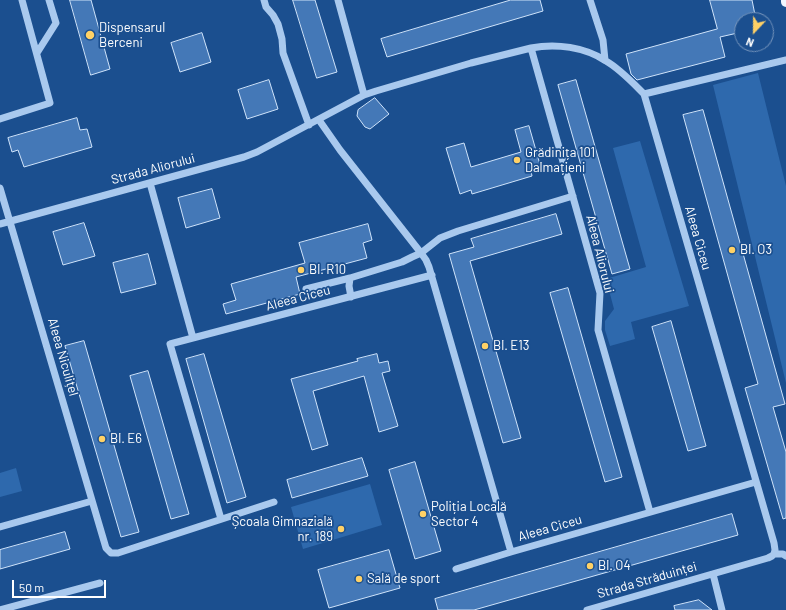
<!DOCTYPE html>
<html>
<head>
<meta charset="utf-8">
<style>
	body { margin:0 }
	#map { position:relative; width:786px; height:610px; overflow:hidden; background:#1b4f8f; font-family:Barlow,sans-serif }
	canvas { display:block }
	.north { position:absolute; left:734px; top:12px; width:40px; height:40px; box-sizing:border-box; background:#1b4f8f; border:1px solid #7695bc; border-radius:50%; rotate:202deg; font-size:11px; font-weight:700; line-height:16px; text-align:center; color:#fff }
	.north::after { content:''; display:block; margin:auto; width:14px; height:18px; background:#ffd166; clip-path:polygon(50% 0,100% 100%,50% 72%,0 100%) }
	.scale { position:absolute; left:12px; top:580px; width:94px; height:18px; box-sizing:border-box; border:2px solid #fff; border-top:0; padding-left:5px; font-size:12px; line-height:14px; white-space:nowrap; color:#fff; -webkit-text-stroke:3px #1b4f8f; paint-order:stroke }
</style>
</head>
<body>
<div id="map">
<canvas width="786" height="610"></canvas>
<div class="north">N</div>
<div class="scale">50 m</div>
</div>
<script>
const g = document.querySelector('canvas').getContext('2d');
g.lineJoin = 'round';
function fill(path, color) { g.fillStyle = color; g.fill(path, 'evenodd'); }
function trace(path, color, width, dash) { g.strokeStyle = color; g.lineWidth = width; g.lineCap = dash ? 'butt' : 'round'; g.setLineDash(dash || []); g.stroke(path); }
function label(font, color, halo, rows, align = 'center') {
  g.font = font + ' Barlow,sans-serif'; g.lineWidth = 3.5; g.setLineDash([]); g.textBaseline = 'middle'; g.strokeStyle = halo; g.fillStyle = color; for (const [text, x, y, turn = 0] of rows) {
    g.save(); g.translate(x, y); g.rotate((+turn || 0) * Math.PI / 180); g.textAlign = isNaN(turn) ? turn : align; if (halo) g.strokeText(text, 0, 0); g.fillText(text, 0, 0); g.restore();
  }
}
fill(new Path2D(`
	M 758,73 L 786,186 L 786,383 L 713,85 Z
	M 640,141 L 689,306 L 631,322 L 635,339 L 610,346 L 605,330 L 605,321 L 614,309 L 606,279 L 646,267 L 613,148 Z
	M 16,468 L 22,491 L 0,497 L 0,473 Z
	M 370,484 L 382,525 L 303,549 L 291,507 Z`), '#2e69ad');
const building = new Path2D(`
	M 70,0 L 91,0 L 110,69 L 91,75 Z
	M 293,0 L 315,0 L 337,72 L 317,78 Z
	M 511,0 L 540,0 L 543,11 L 387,57 L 381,39 Z
	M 710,0 L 752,0 L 756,20 L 742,20 L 742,32 L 720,37 L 725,57 L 637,80 L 631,74 L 626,54 L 717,29 Z
	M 202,33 L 211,62 L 180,72 L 171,43 Z
	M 269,80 L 278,109 L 247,119 L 238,90 Z
	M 576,80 L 630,269 L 612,274 L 558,85 Z
	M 375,98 L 389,114 L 370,129 L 365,127 L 357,116 L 358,110 Z
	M 703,110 L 785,404 L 773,407 L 786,452 L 786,518 L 783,519 L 745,388 L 758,384 L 683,115 Z
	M 77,118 L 80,130 L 87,129 L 92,147 L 24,167 L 18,150 L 12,152 L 8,138 Z
	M 529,126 L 541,168 L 531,171 L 532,176 L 472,194 L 471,190 L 460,194 L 446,148 L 464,143 L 471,167 L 521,152 L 515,130 Z
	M 212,189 L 220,218 L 186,228 L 178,198 Z
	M 556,214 L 562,234 L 470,261 L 521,438 L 503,443 L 449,254 L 474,247 L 471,239 Z
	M 84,223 L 95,256 L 63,265 L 53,232 Z
	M 368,224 L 372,240 L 363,243 L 367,258 L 296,277 L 300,294 L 226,314 L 223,304 L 236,300 L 231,284 L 305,263 L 299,243 Z
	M 148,254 L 156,284 L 121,293 L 113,263 Z
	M 568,288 L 622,477 L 605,482 L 550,293 Z
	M 671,321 L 706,446 L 688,451 L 652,327 Z
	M 84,341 L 139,532 L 121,537 L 65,346 Z
	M 204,354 L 246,497 L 227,503 L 186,359 Z
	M 377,354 L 379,363 L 388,361 L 390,371 L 382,373 L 398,426 L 379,432 L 364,376 L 313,391 L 328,445 L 312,450 L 291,379 L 358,361 L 357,359 Z
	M 148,371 L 189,514 L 171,519 L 130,376 Z
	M 362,458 L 368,476 L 292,498 L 287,480 Z
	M 415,462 L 441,551 L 415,559 L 389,470 Z
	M 732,514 L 738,535 L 474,610 L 438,610 L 435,599 Z
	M 65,532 L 70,549 L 0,569 L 0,550 Z
	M 389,550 L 400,588 L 329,608 L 318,570 Z
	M 699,600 L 712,610 L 675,610 L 674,606 Z`);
fill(building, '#4478b7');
trace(building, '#cfe3fa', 1);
trace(new Path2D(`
	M 264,0 L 266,7 L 273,15 L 278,24 L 282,39 L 283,53 L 309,125
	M 338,0 L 364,95
	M 590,0 L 603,40 L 605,60
	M 531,48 L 600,293 L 598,330 L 650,512
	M 37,53 L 56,23 L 49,0
	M 644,94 L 774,543 L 775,550 L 774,554
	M 644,94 L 786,60
	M 0,119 L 50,103 L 22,0
	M 319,120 L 340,150 L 421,253 L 426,260 L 429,267 L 511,552
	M 150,183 L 193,338
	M 0,188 L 106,548 L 111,553 L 118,553 L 274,502
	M 0,224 L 244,157 L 257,152 L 364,95 L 376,91 L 471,63 L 531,48 C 556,43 585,47 606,61 C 620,69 632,82 644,94
	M 306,289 L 350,278
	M 351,297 L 349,286 L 350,278 L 402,262 L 412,257 L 421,253 L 440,238 L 458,231 L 573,196
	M 221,519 L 170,344 L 432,275
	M 0,527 L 92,501
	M 774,554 L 783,554 L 786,556
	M 456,569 L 511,552 L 756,482
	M 713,574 L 722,610
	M 0,610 L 100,583
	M 587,610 L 768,558 L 772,556 L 774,554`), '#a9c9ee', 7);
trace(new Path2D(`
	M 786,0 L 786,2`), '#f0f6ff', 10);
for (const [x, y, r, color] of [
	[90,35,5,"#ffd166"],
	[517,160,4,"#ffd166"],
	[732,250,4,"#ffd166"],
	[301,270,4,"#ffd166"],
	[485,346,4,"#ffd166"],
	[102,439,4,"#ffd166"],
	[423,514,4,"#ffd166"],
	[341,529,4,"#ffd166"],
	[590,566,4,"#ffd166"],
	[359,579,4,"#ffd166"]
]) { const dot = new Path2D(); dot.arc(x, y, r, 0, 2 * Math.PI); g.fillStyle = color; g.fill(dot); trace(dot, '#1b4f8f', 1.5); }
label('13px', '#fff', '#1b4f8f', [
	["Dispensarul",99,28],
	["Berceni",99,43],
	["Grădinița 101",525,153],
	["Dalmațieni",525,168],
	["Bl. O3",740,250],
	["Bl. R10",309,270],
	["Bl. E13",493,346],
	["Bl. E6",110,439],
	["Poliția Locală",431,507],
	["Sector 4",431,522],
	["Școala Gimnazială",333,522,"right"],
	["nr. 189",333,537,"right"],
	["Bl. O4",598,566],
	["Sală de sport",367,579]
], 'left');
label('13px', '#fff', '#1b4f8f', [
	["Strada Aliorului",153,169,-15],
	["Aleea Ciceu",698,238,74],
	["Aleea Aliorului",600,254,76],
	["Aleea Ciceu",298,298,-15],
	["Aleea Niculițel",63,357,74],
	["Aleea Ciceu",550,528,-16],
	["Strada Străduinței",647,580,-16]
]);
</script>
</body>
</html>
